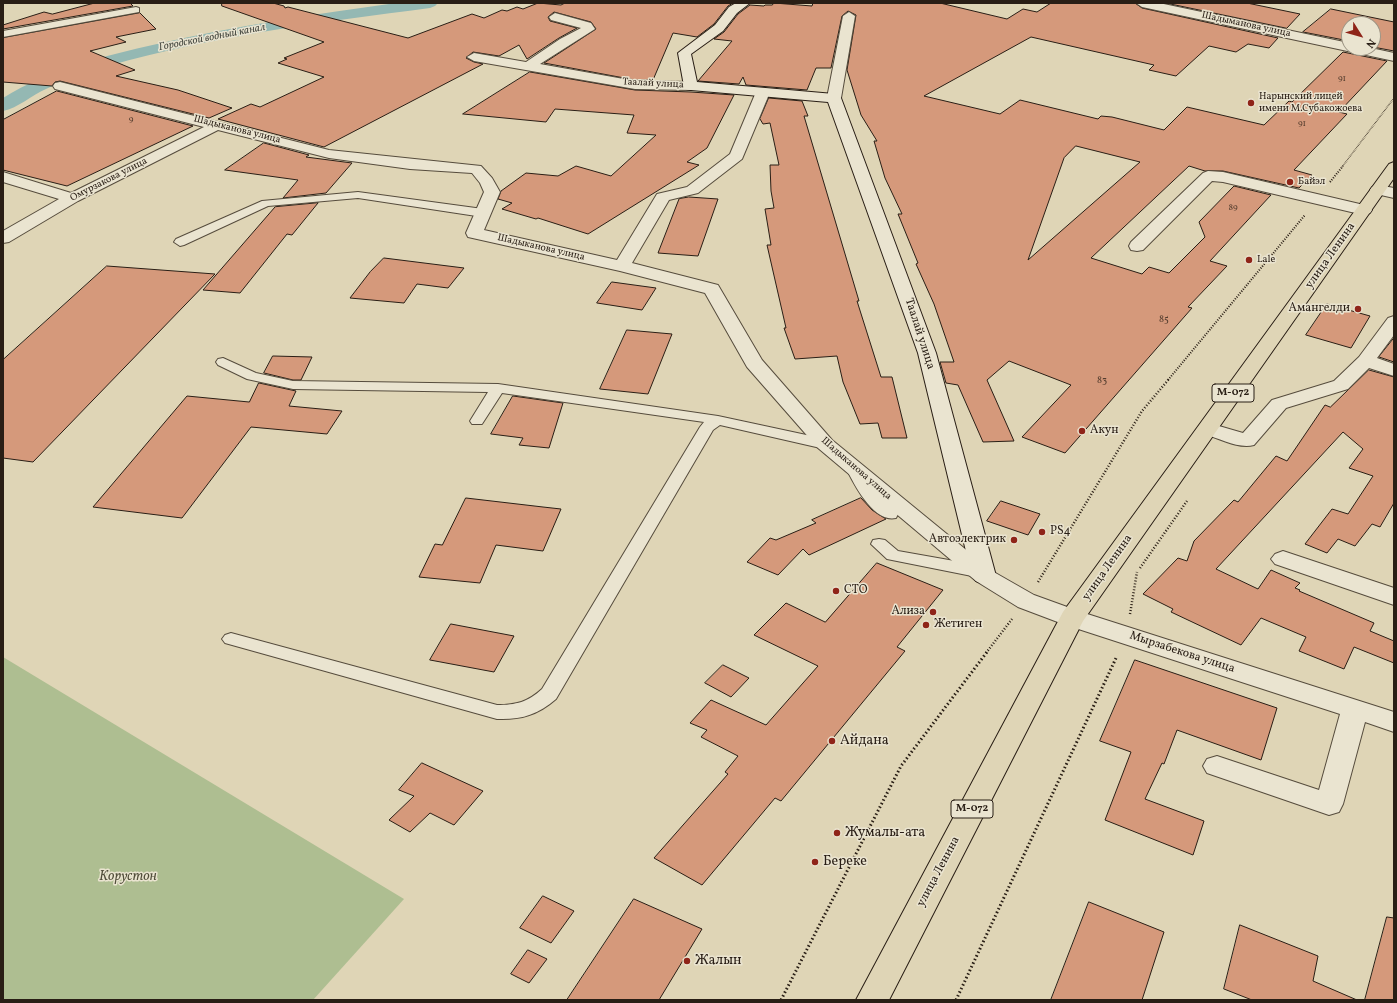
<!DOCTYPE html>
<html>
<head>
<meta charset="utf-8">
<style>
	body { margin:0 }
	#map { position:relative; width:1397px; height:1003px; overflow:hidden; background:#dfd5b6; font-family:Vollkorn,serif }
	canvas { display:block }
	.frame { position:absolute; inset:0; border:4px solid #291e15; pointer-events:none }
	.north { position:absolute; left:1341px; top:16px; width:40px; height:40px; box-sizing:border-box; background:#eae4d0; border:1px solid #9d9585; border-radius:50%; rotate:127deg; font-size:11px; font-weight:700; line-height:16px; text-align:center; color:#291e15 }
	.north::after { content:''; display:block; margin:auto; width:14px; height:18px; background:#8f2418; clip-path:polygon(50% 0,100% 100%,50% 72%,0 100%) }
</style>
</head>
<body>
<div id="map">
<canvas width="1397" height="1003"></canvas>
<div class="frame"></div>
<div class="north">N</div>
</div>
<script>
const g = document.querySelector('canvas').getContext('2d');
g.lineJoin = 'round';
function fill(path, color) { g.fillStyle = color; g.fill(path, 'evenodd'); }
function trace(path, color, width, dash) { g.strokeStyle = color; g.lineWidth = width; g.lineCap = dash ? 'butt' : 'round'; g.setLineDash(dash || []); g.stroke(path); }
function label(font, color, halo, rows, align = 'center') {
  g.font = font + ' Vollkorn,serif'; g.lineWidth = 3; g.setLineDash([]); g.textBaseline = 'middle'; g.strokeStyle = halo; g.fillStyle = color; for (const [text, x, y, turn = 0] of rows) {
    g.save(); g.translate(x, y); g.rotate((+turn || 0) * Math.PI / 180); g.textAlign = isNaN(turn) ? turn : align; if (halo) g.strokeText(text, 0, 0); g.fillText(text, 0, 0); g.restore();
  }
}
fill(new Path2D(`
	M 3,658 L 3,657 L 404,899 L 313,1000 L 3,1000 Z`), '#aebe91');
fill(new Path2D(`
	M 396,3 L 438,3 L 435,6 L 430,8 C 322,22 213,36 108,66 C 87,72 66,79 46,89 C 32,95 18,108 3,111 L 3,98 C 50,69 104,56 157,44 C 236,26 316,14 396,3 Z`), '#94b8b3');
const building = new Path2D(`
	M 95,3 L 130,3 L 133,6 L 3,29 L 3,25 L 44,12 L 52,14 Z
	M 222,3 L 273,3 L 284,6 L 285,8 L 288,7 L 408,38 L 472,14 L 484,18 L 502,10 L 507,11 L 517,7 L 523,9 L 538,3 L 561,5 L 565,3 L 733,3 L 728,6 L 714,24 L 697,37 L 673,33 L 653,80 L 635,80 L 544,63 L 596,29 L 591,22 L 554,12 L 548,17 L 550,21 L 577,28 L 559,38 L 527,59 L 519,45 L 499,56 L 473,52 L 466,58 L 474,62 L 483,64 L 324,147 L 218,119 L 251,104 L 260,107 L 324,77 L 278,63 L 287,59 L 284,58 L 324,42 L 222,6 Z
	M 774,3 L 812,6 L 813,3 L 940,3 L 1007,19 L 1023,9 L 1037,12 L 1051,3 L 1135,3 L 1142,8 L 1278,38 L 1269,48 L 1248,44 L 1236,52 L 1209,46 L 1176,76 L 1149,70 L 1154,65 L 1031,37 L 924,96 L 1000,114 L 1020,100 L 1098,119 L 1101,116 L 1112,117 L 1164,130 L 1187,107 L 1264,125 L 1289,101 L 1292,102 L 1343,52 L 1387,61 L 1339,112 L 1347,114 L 1294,170 L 1312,175 L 1299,188 L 1223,171 L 1205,171 L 1189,166 L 1091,258 L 1142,274 L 1149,267 L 1169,273 L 1205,237 L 1199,222 L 1234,186 L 1271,195 L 1210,261 L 1227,266 L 1188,307 L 1192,308 L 1065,453 L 1022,437 L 1071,385 L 1009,361 L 987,380 L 1014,441 L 983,442 L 958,385 L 946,383 L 940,362 L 954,362 L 934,304 L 916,264 L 918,263 L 898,214 L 902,214 L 885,178 L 874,141 L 877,141 L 861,115 L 847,70 L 856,15 L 848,11 L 842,16 L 831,68 L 816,68 L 807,90 L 746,85 L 743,77 L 739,84 L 698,81 L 732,41 L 714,39 L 724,32 L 738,14 L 750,5 L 764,6 L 765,5 L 772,5 ZM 1076,146 L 1140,162 L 1028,260 L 1064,158 Z
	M 1166,3 L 1247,3 L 1300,14 L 1287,28 Z
	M 1331,9 L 1394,22 L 1394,51 L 1373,47 L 1373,24 L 1349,24 L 1349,41 L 1303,32 Z
	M 140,13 L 156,29 L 116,37 L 126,42 L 90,51 L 135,70 L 116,76 L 178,90 L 232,108 L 209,118 L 60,81 L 55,82 L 52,86 L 3,82 L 3,38 Z
	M 530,72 L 635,90 L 691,92 L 734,95 L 707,148 L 687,162 L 699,165 L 588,234 L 538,218 L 536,219 L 502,209 L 512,203 L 498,199 L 501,191 L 526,173 L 558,176 L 576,166 L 611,176 L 656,135 L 627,133 L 634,115 L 555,109 L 546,122 L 463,114 Z
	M 57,91 L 193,126 L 67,186 L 3,170 L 3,120 Z
	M 769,98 L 802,101 L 808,116 L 804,116 L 859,301 L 857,301 L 881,377 L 892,377 L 907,438 L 882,438 L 878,423 L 860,424 L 843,382 L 837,356 L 795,359 L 784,328 L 786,328 L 767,245 L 771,245 L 765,209 L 774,208 L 771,191 L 770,165 L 779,165 L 770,123 L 763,124 L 760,119 Z
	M 264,143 L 309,155 L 306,157 L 352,163 L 326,193 L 283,198 L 298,180 L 225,170 Z
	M 689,197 L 718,199 L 698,256 L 658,253 L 679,199 Z
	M 318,203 L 292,235 L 287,234 L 240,293 L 203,290 L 275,207 Z
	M 384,258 L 464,268 L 448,288 L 417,284 L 404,303 L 350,298 L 370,272 Z
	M 107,266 L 215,274 L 33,462 L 3,458 L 3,360 Z
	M 612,282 L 656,288 L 642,310 L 597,303 Z
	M 1327,304 L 1370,316 L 1351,348 L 1306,335 Z
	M 627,330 L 672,334 L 648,394 L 600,389 Z
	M 1394,338 L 1394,362 L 1379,357 Z
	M 273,356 L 312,357 L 301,380 L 293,380 L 264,373 Z
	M 1369,370 L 1394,377 L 1394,503 L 1380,527 L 1372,524 L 1355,546 L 1338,539 L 1327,553 L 1305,544 L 1332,509 L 1348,514 L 1373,476 L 1349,468 L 1363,449 L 1343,432 L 1216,569 L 1258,589 L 1271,570 L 1300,583 L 1295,588 L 1300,590 L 1299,591 L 1374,623 L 1370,631 L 1394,641 L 1394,663 L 1354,647 L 1344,669 L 1299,651 L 1306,637 L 1261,618 L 1241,645 L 1171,612 L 1173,609 L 1143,594 L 1178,558 L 1187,561 L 1194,541 L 1234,500 L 1238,502 L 1276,456 L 1287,461 L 1325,405 L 1330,407 Z
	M 259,383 L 296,391 L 289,406 L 342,411 L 327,434 L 251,427 L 182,518 L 93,507 L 187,396 L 249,402 Z
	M 513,396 L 563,403 L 549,448 L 519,445 L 523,438 L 491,434 Z
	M 466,498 L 543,507 L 561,509 L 543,551 L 496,545 L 480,583 L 419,577 L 435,544 L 442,545 Z
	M 861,498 L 872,510 L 886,519 L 809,555 L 803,549 L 778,575 L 747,562 L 770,538 L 776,540 L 816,523 L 812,520 Z
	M 1001,501 L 1040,514 L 1028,535 L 987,521 Z
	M 877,563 L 943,590 L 897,647 L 905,651 L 781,801 L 775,798 L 702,885 L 654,858 L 728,774 L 725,772 L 738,756 L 701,737 L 707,730 L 690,723 L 711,700 L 766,725 L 818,666 L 754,635 L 786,603 L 825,622 Z
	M 451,624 L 514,636 L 494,672 L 430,660 Z
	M 1135,660 L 1277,708 L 1261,760 L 1177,730 L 1164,764 L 1162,763 L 1145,799 L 1204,821 L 1193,855 L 1105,820 L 1131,752 L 1100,741 Z
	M 723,665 L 749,678 L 731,697 L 705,683 Z
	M 422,763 L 483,791 L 454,825 L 430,813 L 410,832 L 389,820 L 414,796 L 399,790 Z
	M 543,896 L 574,911 L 551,943 L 520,928 Z
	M 634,899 L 702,929 L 659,1000 L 567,1000 Z
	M 1089,902 L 1164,932 L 1142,1000 L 1051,1000 Z
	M 1387,917 L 1394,918 L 1394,1000 L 1365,1000 Z
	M 1240,925 L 1318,956 L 1313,981 L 1357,1000 L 1252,1000 L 1224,989 Z
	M 528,950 L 547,959 L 529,983 L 511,974 Z`);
fill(building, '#d5997b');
trace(building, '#291e15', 1);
const lane = new Path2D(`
	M 136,7 L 139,8 L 139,12 L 3,37 L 3,31 Z
	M 358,192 L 483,209 L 489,213 L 483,217 L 358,198 L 268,206 L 184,245 L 180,246 L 174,242 L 176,239 L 262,201 Z
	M 223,358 L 256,373 L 293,381 L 498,384 L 718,416 L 825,439 L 830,441 L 833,444 L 830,447 L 825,449 L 720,425 L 713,430 L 556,699 C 538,715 520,720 497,719 L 225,643 L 222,639 L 225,635 L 231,633 L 497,705 C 516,705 528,702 542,689 L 700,427 L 704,422 L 502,393 L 482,424 L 472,424 L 470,421 L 488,392 L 293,389 L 247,379 L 218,365 L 216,362 L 218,359 Z
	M 855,465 L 860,467 L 874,491 L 896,510 L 898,514 L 896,518 C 874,523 855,486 847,470 L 850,467 Z
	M 879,539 L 885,540 L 898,551 L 977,565 L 983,567 L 986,571 L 983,575 L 977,577 L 887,559 L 871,544 L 873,540 Z`);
const street = new Path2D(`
	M 1136,3 L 1159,3 L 1349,43 L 1349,48 L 1371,48 L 1394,53 L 1394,61 L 1142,7 Z
	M 849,12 L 855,16 L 841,98 L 839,101 L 829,101 L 827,98 L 843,16 Z
	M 555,13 L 591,23 L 595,29 L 540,64 L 635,81 L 691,82 L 696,83 L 698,86 L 696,89 L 691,90 L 635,89 L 474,61 L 467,57 L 474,53 L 526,62 L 560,39 L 581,28 L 551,20 L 549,17 Z
	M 60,82 L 329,150 L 481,166 L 492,178 L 500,192 L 484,230 L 617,260 L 657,194 L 687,187 L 730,154 L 756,92 L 758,89 L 768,89 L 770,92 L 742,159 L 698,193 L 669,200 L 632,263 L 718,285 L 762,360 L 832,440 L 992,571 L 1034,595 L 1081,612 L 1394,712 L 1394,732 L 1365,722 L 1343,804 L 1339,812 L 1329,815 L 1207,773 L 1203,766 L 1207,759 L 1217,756 L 1319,790 L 1340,714 L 1063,624 L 1018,607 L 976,581 L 818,448 L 747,367 L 705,293 L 620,271 L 468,237 L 466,233 L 484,192 L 480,183 L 472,173 L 410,169 L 329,158 L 218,130 L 78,201 L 9,242 L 3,243 L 3,231 L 59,199 L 3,182 L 3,172 L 71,193 L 204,127 L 55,89 L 53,86 L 55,83 Z
	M 1208,171 L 1223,172 L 1364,205 L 1370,207 L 1372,210 L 1370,213 L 1364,215 L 1223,182 L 1212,181 L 1143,250 L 1137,251 L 1131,250 L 1129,246 L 1131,242 L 1203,173 Z
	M 1378,185 L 1394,188 L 1394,198 L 1372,193 L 1370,190 L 1372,187 Z
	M 1394,316 L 1394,335 L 1377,358 L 1394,364 L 1394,376 L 1369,368 L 1348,389 L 1286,408 L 1254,445 C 1239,449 1220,439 1205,434 L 1202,430 L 1205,426 L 1212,424 L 1243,433 L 1272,400 L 1334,381 L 1359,357 L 1388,318 Z
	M 1283,551 L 1394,588 L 1394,605 L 1275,564 L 1271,559 L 1275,554 Z`);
const secondary = new Path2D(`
	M 736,3 L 750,3 L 737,13 L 723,31 L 691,54 L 697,82 L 834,94 L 839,95 L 841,98 L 936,353 L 996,576 L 992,581 L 984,584 L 976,581 L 972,576 L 918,353 L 828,102 L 691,90 L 686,89 L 684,86 L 678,53 L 715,25 L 729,7 Z`);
const primary = new Path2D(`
	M 1394,162 L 1394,178 L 1083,621 L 889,1000 L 856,1000 L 1063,612 L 1389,164 Z`);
trace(lane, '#564c3d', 2);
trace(street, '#564c3d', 2);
trace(secondary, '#291e15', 2);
trace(primary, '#291e15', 2);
trace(new Path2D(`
	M 1342,167 L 1394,98`), '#291e15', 1.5, [0.5, 1]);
trace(new Path2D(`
	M 1330,182 L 1343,166
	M 1168,380 L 1305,215`), '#291e15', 2, [1, 1.5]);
trace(new Path2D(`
	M 1140,568 L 1187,501
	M 1038,582 L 1142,411 L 1169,379
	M 1130,614 L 1137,572
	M 986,653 L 1012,619`), '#291e15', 2.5, [1, 2]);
trace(new Path2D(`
	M 781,1000 L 901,766 L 987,652
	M 956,1000 L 1117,656`), '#291e15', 3, [1.5, 2.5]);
fill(lane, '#eae4d0');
fill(street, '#eae4d0');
fill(secondary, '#eae4d0');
fill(primary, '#dfd5b6');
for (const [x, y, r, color] of [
	[1251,103,4,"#8f2418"],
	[1290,182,4,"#8f2418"],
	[1249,260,4,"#8f2418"],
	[1358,309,4,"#8f2418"],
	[1082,431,4,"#8f2418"],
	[1042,532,4,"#8f2418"],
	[1014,540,4,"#8f2418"],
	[836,591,4,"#8f2418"],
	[933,612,4,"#8f2418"],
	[926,625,4,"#8f2418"],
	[832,741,4,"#8f2418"],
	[837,833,4,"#8f2418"],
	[815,862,4,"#8f2418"],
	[687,961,4,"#8f2418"]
]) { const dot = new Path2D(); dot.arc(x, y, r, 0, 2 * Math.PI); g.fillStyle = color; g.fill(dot); trace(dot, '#eae4d0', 1.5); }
label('9px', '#543d2e', null, [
	["91",1342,79],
	["9",131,120],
	["91",1302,124],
	["89",1233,208]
]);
label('10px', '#291e15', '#eae4d0', [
	["Шадыманова улица",1246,25,12],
	["Таалай улица",653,84,3],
	["Шадыканова улица",237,130,14],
	["Омурзакова улица",109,180,-27],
	["Шадыканова улица",541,248,13],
	["Шадыканова улица",856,469,41]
]);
label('10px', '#291e15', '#eae4d0', [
	["Нарынский лицей",1259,97],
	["имени М.Субакожоева",1259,109],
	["Байэл",1298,182],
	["Lale",1257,260]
], 'left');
label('10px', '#543d2e', null, [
	["85",1164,320],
	["83",1102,381]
]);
label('italic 11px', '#494c44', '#eae4d0', [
	["Городской водный канал",212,38,-11]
]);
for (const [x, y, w] of [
	[1233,393,42],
	[972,809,42]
]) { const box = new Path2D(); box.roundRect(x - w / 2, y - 9, w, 18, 3); g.fillStyle = '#eae4d0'; g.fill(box); trace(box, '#291e15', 1); }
label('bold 11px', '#291e15', null, [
	["М-072",1233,393],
	["М-072",972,809]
]);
label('12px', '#291e15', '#eae4d0', [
	["улица Ленина",1331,256,-55],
	["Таалай улица",919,334,72],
	["улица Ленина",1108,568,-55],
	["Мырзабекова улица",1182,653,18],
	["улица Ленина",939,872,-62]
]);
label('12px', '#291e15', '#eae4d0', [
	["Амангелди",1350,309,"right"],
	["Акун",1090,431],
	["PS4",1050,532],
	["Автоэлектрик",1006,540,"right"],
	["СТО",844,591],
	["Ализа",925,612,"right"],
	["Жетиген",934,625]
], 'left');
label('14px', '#291e15', '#eae4d0', [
	["Айдана",840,741],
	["Жумалы-ата",845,833],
	["Береке",823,862],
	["Жалын",695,961]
], 'left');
label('italic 14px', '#514e3a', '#eae4d0', [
	["Корустон",128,877]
]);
</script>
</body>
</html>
